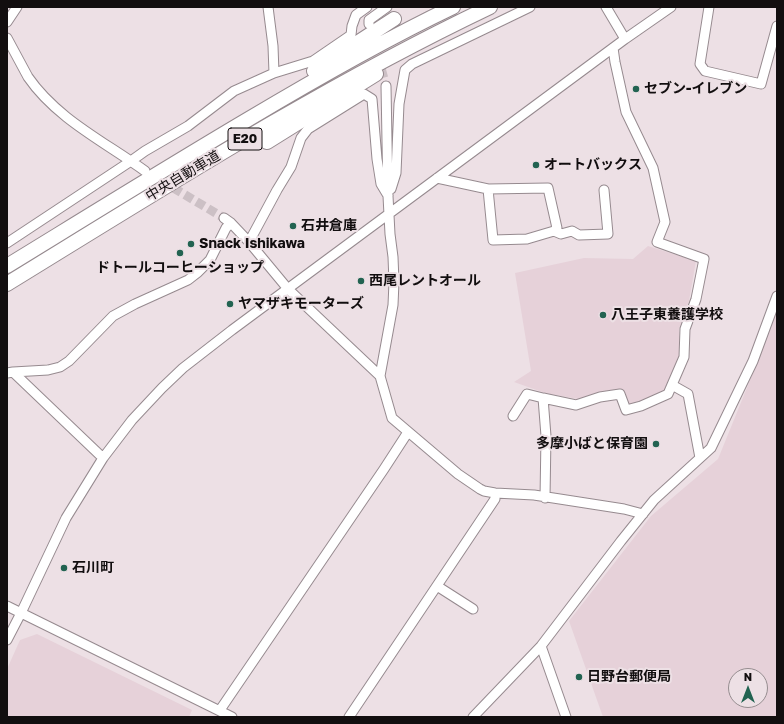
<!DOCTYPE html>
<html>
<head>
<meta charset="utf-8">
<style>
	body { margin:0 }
	#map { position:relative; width:784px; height:724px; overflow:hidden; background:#ede0e5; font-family:"Golos Text",sans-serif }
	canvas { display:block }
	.frame { position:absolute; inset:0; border:8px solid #120e0f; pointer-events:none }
	.north { position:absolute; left:728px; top:668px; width:40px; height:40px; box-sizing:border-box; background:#ede0e5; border:1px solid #958c8f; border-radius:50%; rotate:0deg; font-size:11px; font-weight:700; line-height:16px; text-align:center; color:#120e0f }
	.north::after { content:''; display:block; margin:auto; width:14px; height:18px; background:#226351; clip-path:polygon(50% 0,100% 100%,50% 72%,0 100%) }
</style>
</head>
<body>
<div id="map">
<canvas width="784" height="724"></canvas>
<div class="frame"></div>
<div class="north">N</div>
</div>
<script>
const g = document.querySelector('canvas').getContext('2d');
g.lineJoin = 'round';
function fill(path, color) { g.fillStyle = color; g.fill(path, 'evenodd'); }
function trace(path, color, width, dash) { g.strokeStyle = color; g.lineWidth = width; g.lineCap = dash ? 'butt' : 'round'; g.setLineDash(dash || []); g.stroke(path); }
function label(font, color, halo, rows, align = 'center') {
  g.font = font + ' "Golos Text","Noto Sans JP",sans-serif'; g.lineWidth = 4; g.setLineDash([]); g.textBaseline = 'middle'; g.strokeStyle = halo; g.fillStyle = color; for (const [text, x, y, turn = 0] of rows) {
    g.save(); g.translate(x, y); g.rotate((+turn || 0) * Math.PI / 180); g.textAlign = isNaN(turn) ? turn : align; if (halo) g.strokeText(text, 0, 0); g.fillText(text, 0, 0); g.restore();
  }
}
fill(new Path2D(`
	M 648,246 L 696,261 L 689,301 L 679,329 L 680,356 L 666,391 L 627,406 L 623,389 L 578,399 L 545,393 L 514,382 L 531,371 L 515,273 L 584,258 L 633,259 Z
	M 777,309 L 777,717 L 603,717 L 569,621 L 651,516 L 718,459 L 755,368 ZM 736,676 L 760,676 L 760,700 L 736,700 Z
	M 37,634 L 192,710 L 189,717 L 7,717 L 7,669 L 20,640 Z`), '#e6d1d9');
trace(new Path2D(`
	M 374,43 L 386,86
	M 150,174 L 224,218`), '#ccc0c5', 9, [9, 4.5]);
const minor = new Path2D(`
	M 268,7 L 273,46 L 274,73
	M 606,7 L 625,39
	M 709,7 L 700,64 L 705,71 L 761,84 L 777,26
	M 7,22 L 17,7
	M 369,24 L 369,20 L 387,7
	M 7,38 L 28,77 C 57,119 105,142 145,171
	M 386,86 L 388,196 L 390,234 L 393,257 L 394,282 L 393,305 L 380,376 L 392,418 L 458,474 L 480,489 L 484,491 L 495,493 L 534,495 L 624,509 L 643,514
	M 437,178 L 488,189 L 548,188 L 557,228 L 554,231 L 527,239 L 493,240 L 488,189
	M 391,189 L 396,173 L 399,104 L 405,70 L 412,64 L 530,7
	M 224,218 L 231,223 L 249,242 L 288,289 L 380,376
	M 554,231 L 561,234 L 572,231 L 579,235 L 608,234 L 604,190
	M 249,242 L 277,190 L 291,167 L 301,138 L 308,129 L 364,94 L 372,99 L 377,159 L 381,184 L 387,194
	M 7,243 L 131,161 L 145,151 L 188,126 L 234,91 L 274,73 L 313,61 L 351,35 L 352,26 L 356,15 L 367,7
	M 13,372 L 103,458
	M 7,373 L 13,372 L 48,370 L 60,367 L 69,361 L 113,316 L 135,304 L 188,280 L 197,273 L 210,260 L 226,228 L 231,223
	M 672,385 L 688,394 L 700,458
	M 543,398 L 546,436 L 545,498
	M 513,416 L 527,394 L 543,398 L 576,405 L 600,397 L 620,394 L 626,410 L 641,406 L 668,394 L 684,357 L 685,329 L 696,299 L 704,259 L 657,242 L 665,222 L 653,168 L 626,112 L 615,62 L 613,48
	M 437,586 L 473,609
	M 7,606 L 232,717
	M 7,640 L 21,613 L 66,518 L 103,458 L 132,420 L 162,388 L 183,368 L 232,330 L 625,39 L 671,7
	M 541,646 L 566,717
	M 220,710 L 384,469 L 408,432
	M 349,717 L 495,499 L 495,493
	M 473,717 L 541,646 L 621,541 L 654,500 L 711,448 L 753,361 L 777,296`);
const highway = new Path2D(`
	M 314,71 L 394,19
	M 267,142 L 376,74
	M 7,266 C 87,217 166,168 247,120 C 314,80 382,41 453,7
	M 7,284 C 165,187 322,87 490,7`);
trace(minor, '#968a8f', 11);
trace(highway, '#968a8f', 16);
trace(minor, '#fff', 9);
trace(highway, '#fff', 14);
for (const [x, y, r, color] of [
	[636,89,4,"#226351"],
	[536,165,4,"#226351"],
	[293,226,4,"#226351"],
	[191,244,4,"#226351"],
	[180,253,4,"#226351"],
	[361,281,4,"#226351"],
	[230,304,4,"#226351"],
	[603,315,4,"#226351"],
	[656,444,4,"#226351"],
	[64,568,4,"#226351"],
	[579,677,4,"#226351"]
]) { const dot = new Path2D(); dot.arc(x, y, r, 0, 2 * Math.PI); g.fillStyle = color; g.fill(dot); trace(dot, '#ede0e5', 1.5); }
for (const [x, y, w] of [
	[245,139,34]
]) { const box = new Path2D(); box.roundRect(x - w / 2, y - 11, w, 22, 3); g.fillStyle = '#ede0e5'; g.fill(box); trace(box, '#120e0f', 1); }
label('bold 13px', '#120e0f', null, [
	["E20",245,139]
]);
label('bold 14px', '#120e0f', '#ede0e5', [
	["セブン-イレブン",644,89],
	["オートバックス",544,165],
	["石井倉庫",301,226],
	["Snack Ishikawa",199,244],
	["ドトールコーヒーショップ",180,268,"center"],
	["西尾レントオール",369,281],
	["ヤマザキモーターズ",238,304],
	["八王子東養護学校",611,315],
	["多摩小ばと保育園",648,444,"right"],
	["石川町",72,568],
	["日野台郵便局",587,677]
], 'left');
label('14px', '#120e0f', '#ede0e5', [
	["中央自動車道",183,176,-31]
]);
</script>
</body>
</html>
